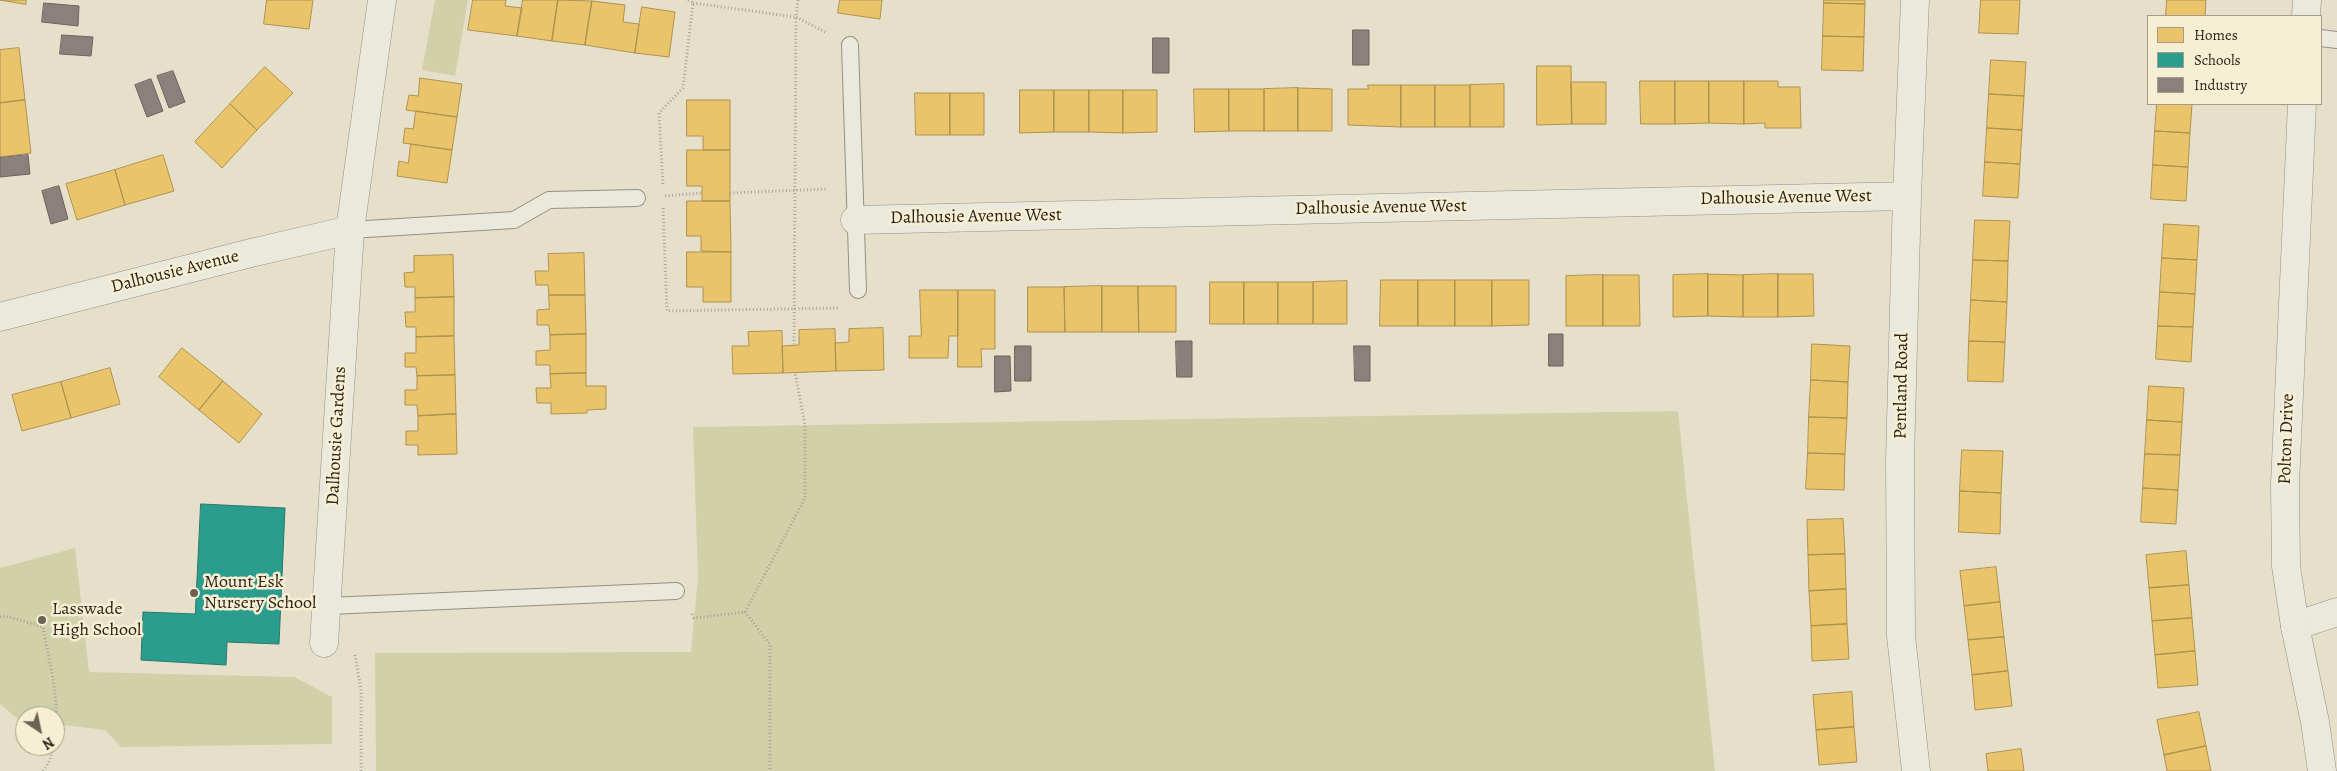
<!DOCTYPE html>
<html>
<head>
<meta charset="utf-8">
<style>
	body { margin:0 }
	#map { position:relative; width:2337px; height:771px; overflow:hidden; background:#e6e0ca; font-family:Alegreya,serif }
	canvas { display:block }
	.legend { position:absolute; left:2147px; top:15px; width:175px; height:90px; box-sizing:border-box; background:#f7efd4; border:1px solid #a59b88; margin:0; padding:6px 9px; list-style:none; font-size:15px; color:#2b1e15 }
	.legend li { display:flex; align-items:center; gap:10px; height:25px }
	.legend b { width:25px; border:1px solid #a59b88 }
	.north { position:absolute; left:15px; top:706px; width:50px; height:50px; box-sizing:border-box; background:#f7efd4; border:1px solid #a59b88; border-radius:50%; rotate:146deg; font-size:14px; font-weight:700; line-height:20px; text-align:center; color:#2b1e15 }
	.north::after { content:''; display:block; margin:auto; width:18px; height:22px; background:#6c6254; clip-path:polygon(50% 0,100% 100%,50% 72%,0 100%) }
</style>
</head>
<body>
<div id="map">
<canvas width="2337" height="771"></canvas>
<ul class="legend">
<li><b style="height:14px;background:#e9c46a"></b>Homes</li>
<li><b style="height:14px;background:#2a9d8f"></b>Schools</li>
<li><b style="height:14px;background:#8a817c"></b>Industry</li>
</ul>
<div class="north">N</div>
</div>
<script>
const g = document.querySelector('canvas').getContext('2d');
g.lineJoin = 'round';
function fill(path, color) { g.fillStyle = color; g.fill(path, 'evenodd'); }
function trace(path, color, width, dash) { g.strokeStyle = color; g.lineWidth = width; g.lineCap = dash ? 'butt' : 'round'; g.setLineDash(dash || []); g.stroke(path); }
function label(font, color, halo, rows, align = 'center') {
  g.font = font + ' Alegreya,serif'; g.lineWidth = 5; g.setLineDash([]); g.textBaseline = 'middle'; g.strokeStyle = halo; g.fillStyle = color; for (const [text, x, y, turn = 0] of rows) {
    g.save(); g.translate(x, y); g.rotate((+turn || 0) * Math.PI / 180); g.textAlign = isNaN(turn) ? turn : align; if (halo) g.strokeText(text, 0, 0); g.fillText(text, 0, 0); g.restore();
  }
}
fill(new Path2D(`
	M 435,0 L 468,0 L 455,76 L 422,70 Z
	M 1678,411 L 1715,771 L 376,771 L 375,653 L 691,652 L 698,577 L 693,427 Z
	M 75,548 L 89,672 L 294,677 L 332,697 L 332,744 L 121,747 L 105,730 L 55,724 L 55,716 L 25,716 L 25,725 L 0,704 L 0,568 Z`), '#d1d1a9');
const homes = new Path2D(`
	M 0,0 L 26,0 L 26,4 Z
	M 267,0 L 313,0 L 309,29 L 264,24 Z
	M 473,0 L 506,0 L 505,6 L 522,8 L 517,36 L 468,30 Z
	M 523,0 L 558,0 L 552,41 L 517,36 Z
	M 558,0 L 592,1 L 585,45 L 552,41 Z
	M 840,0 L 882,0 L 880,19 L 838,13 Z
	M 1824,0 L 1865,0 L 1865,4 L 1824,3 Z
	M 1981,0 L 2020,0 L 2018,34 L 1979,33 Z
	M 2167,0 L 2206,0 L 2205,16 L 2166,16 Z
	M 592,1 L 625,5 L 623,22 L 639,24 L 635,53 L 585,45 Z
	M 1824,3 L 1865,4 L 1864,37 L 1823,36 Z
	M 642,7 L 675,12 L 669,57 L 635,53 Z
	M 1823,36 L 1864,37 L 1863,71 L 1822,70 Z
	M 19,48 L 25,100 L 0,103 L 0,50 Z
	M 1991,60 L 2026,62 L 2024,96 L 1989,94 Z
	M 1537,66 L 1571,66 L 1572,124 L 1537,125 Z
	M 265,67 L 293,93 L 257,130 L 230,104 Z
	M 420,78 L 462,84 L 457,117 L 406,110 L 409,95 L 418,96 Z
	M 1640,81 L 1675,81 L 1675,124 L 1641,124 Z
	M 1675,81 L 1709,81 L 1709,123 L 1675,124 Z
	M 1709,81 L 1744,81 L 1744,124 L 1709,123 Z
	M 1744,81 L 1778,81 L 1778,87 L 1800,87 L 1801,128 L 1765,128 L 1765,123 L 1744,124 Z
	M 1571,82 L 1606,82 L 1606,124 L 1572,124 Z
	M 1504,84 L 1504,127 L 1470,127 L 1470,85 Z
	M 1368,85 L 1401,85 L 1401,127 L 1348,125 L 1348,89 L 1368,89 Z
	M 1401,85 L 1435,85 L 1435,127 L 1401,127 Z
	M 1435,85 L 1470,85 L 1470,127 L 1435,127 Z
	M 1298,88 L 1332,89 L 1332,131 L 1298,131 Z
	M 1298,88 L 1298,131 L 1264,131 L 1264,89 Z
	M 1194,89 L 1229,89 L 1229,131 L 1195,132 Z
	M 1229,89 L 1264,89 L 1264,131 L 1229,131 Z
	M 1020,90 L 1054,90 L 1054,132 L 1020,133 Z
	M 1054,90 L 1089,90 L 1089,132 L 1054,132 Z
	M 1089,90 L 1123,90 L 1123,133 L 1089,132 Z
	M 1123,90 L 1157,90 L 1157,132 L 1123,133 Z
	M 915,93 L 950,93 L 950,135 L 916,135 Z
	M 950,93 L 984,93 L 984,135 L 950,135 Z
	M 1989,94 L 2024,96 L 2022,130 L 1987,128 Z
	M 25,100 L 31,153 L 0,157 L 0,103 Z
	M 687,100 L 730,100 L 730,150 L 703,150 L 703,136 L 687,136 Z
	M 230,104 L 257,130 L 222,168 L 195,142 Z
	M 2157,104 L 2192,104 L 2190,133 L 2155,131 Z
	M 416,111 L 457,117 L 452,150 L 403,143 L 405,128 L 413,129 Z
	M 1987,128 L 2022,130 L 2020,164 L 1985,162 Z
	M 2155,131 L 2190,133 L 2188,167 L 2153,165 Z
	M 411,144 L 452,150 L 447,183 L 397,176 L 399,161 L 408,163 Z
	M 687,150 L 730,150 L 730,201 L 702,201 L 702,186 L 687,186 Z
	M 163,155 L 174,191 L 125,205 L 115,170 Z
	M 1985,162 L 2020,164 L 2018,198 L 1983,196 Z
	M 2153,165 L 2188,167 L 2186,201 L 2151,199 Z
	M 115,170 L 125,205 L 77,220 L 66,184 Z
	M 687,201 L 730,201 L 731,252 L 701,251 L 701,236 L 687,236 Z
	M 1975,220 L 2010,221 L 2008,261 L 1973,260 Z
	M 2164,224 L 2199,226 L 2197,260 L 2162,258 Z
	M 687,252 L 731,252 L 731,302 L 703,302 L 703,287 L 687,287 Z
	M 584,253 L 585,295 L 549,295 L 548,285 L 536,285 L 535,271 L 549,271 L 548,254 Z
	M 453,255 L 454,297 L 415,298 L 415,287 L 405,287 L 404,273 L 414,272 L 414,256 Z
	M 2162,258 L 2197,260 L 2195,294 L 2160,292 Z
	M 1973,260 L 2008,261 L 2007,302 L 1971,300 Z
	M 1708,274 L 1708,316 L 1673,317 L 1673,275 Z
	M 1708,274 L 1743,275 L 1743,317 L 1708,316 Z
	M 1778,274 L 1778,317 L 1743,317 L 1743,275 Z
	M 1778,274 L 1813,274 L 1814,316 L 1778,317 Z
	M 1603,275 L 1639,275 L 1640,326 L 1603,326 Z
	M 1603,275 L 1603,326 L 1566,326 L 1566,276 Z
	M 1381,280 L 1418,280 L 1418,326 L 1380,326 Z
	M 1418,280 L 1455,280 L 1455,326 L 1418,326 Z
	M 1455,280 L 1492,280 L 1492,326 L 1455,326 Z
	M 1492,280 L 1529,280 L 1529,325 L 1492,326 Z
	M 1347,281 L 1347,324 L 1313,324 L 1313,282 Z
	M 1210,282 L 1244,282 L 1244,324 L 1210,324 Z
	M 1244,282 L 1278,282 L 1278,324 L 1244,324 Z
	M 1278,282 L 1313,282 L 1313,324 L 1278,324 Z
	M 1102,286 L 1138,286 L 1139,332 L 1102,332 Z
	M 1102,286 L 1102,332 L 1065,332 L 1064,287 Z
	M 1138,286 L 1176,286 L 1176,332 L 1139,332 Z
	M 1028,287 L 1064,287 L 1065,332 L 1028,332 Z
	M 920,290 L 958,290 L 958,336 L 949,336 L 948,358 L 909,358 L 909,336 L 921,336 Z
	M 958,290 L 995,290 L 995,349 L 981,349 L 982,367 L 958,367 Z
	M 2160,292 L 2195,294 L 2193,327 L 2158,326 Z
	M 549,295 L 585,295 L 586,334 L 550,335 L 549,325 L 537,325 L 537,310 L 549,309 Z
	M 454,297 L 454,336 L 416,337 L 416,327 L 406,327 L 405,312 L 415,312 L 415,298 Z
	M 1971,300 L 2007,302 L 2005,342 L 1969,341 Z
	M 2158,326 L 2193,327 L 2191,362 L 2156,359 Z
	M 883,328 L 884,370 L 836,371 L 835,343 L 849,342 L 849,329 Z
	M 835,329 L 836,371 L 783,373 L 782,346 L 799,345 L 799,330 Z
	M 782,331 L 783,373 L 733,374 L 732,346 L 749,346 L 748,332 Z
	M 586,334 L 586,373 L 550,374 L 550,365 L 536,365 L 536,351 L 550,350 L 550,335 Z
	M 454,336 L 455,375 L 417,376 L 416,367 L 405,367 L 405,353 L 416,353 L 416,337 Z
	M 1969,341 L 2005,342 L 2003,382 L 1968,381 Z
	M 1812,344 L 1850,346 L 1848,382 L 1811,380 Z
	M 182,348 L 223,381 L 199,410 L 159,377 Z
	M 110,368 L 120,404 L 71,418 L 61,382 Z
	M 586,373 L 586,386 L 606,386 L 606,409 L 587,410 L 587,413 L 551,414 L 551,403 L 537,403 L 536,388 L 551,388 L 550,374 Z
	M 455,375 L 456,414 L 418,416 L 417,405 L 405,405 L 405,390 L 417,390 L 417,376 Z
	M 1811,380 L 1848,382 L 1847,418 L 1809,417 Z
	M 223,381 L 262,414 L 239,443 L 199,410 Z
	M 61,382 L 71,418 L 22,431 L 12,395 Z
	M 2149,386 L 2184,388 L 2182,422 L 2147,420 Z
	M 456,414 L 457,454 L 418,455 L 418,445 L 406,445 L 406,431 L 418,431 L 418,416 Z
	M 1809,417 L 1847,418 L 1845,454 L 1808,453 Z
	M 2147,420 L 2182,422 L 2180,455 L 2145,454 Z
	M 1962,450 L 2003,451 L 2001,493 L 1960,491 Z
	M 1808,453 L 1845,454 L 1844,490 L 1806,489 Z
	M 2145,454 L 2180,455 L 2178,490 L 2143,488 Z
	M 2143,488 L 2178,490 L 2176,524 L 2141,522 Z
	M 1960,491 L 2001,493 L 2000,534 L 1959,532 Z
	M 1843,519 L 1845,554 L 1808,555 L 1807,520 Z
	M 2186,551 L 2189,585 L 2149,588 L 2146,555 Z
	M 1845,554 L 1846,589 L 1809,591 L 1808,555 Z
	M 1996,567 L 2000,602 L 1964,606 L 1960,571 Z
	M 2189,585 L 2192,618 L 2152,621 L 2149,588 Z
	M 1846,589 L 1847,624 L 1811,626 L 1809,591 Z
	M 2000,602 L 2004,637 L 1968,640 L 1964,606 Z
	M 2192,618 L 2195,651 L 2155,655 L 2152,621 Z
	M 1847,624 L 1849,659 L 1812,661 L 1811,626 Z
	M 2004,637 L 2008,671 L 1972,675 L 1968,640 Z
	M 2195,651 L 2198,685 L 2158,688 L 2155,655 Z
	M 2008,671 L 2012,706 L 1975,710 L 1972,675 Z
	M 1852,692 L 1854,727 L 1816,730 L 1813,695 Z
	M 2199,712 L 2206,746 L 2164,755 L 2157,720 Z
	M 1854,727 L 1857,762 L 1819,765 L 1816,730 Z
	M 2206,746 L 2211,771 L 2167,771 L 2164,755 Z
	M 2021,749 L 2024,771 L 1988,771 L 1986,754 Z`);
fill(homes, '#e9c46a');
trace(homes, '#b09250', 1);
const schools = new Path2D(`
	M 201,504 L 285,508 L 279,644 L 227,642 L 226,665 L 141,660 L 143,612 L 195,614 Z`);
fill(schools, '#2a9d8f');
trace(schools, '#2a776a', 1);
const industry = new Path2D(`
	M 44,3 L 79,6 L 78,26 L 42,22 Z
	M 1353,30 L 1369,30 L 1369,65 L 1353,65 Z
	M 62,35 L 93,37 L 91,56 L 60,54 Z
	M 1153,38 L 1169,38 L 1169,73 L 1153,73 Z
	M 173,71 L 185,102 L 169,108 L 157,76 Z
	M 151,79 L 163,111 L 147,117 L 135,85 Z
	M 28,155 L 30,174 L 0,177 L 0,158 Z
	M 59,186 L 68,219 L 51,224 L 42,191 Z
	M 1549,334 L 1563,334 L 1563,366 L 1549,366 Z
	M 1176,341 L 1192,341 L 1192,377 L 1177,377 Z
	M 1015,346 L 1031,346 L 1031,381 L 1015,381 Z
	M 1354,346 L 1370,346 L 1370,381 L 1355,381 Z
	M 995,356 L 1010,356 L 1011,391 L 995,392 Z`);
fill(industry, '#8a817c');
trace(industry, '#6e635d', 1);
const service = new Path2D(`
	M 2321,38 L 2337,40
	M 850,45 L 858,290
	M 350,230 L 514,220 L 549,200 L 637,198
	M 328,606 L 676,591`);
const minor = new Path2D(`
	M 1915,0 L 1907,196 L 1900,459 L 1901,636 L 1916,771
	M 855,220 L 1907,196
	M 0,317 L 251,253 L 350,230
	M 2295,626 L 2337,612
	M 324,643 L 350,230 L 382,0`);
const tertiary = new Path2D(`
	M 2306,16 L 2307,0
	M 2302,104 L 2285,484 L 2286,566 L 2295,626 L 2315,722 L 2322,771`);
trace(service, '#959083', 18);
trace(minor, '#959083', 29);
trace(tertiary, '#959083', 29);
trace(new Path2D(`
	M 798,0 L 796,17 L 827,33
	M 693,3 L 796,17 L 794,345
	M 663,184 L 659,113 L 683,88 L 693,3 L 688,0
	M 730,193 L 827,189
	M 665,196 L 702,193
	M 663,208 L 667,311 L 838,308
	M 745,612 L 770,644 L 770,771
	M 692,614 L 694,618 L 745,612 L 805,498 L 805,425 L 795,372
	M 0,617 L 6,616 L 43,627 C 48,657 61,706 55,734
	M 355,655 L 361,690 L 361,771
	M 43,771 L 50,760 L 53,746`), '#a7a39a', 3, [1, 2.5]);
trace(service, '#ebe8dc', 16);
trace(minor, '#ebe8dc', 28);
trace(tertiary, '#ebe8dc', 28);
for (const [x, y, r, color] of [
	[194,593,5,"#6c6254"],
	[42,620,5,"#6c6254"]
]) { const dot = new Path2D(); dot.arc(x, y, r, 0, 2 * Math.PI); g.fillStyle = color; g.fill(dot); trace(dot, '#f7efd4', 2); }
label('18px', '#2b1e15', '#f7efd4', [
	["Dalhousie Avenue West",1786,198,-1],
	["Dalhousie Avenue West",1381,208,-1],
	["Dalhousie Avenue West",976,217,-1],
	["Dalhousie Avenue",175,272,-14],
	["Pentland Road",1902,386,-89],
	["Dalhousie Gardens",337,436,-87],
	["Polton Drive",2287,439,-88]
]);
label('18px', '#2b1e15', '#f7efd4', [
	["Mount Esk",204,583],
	["Nursery School",204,604],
	["Lasswade",52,610],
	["High School",52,631]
], 'left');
</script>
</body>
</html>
